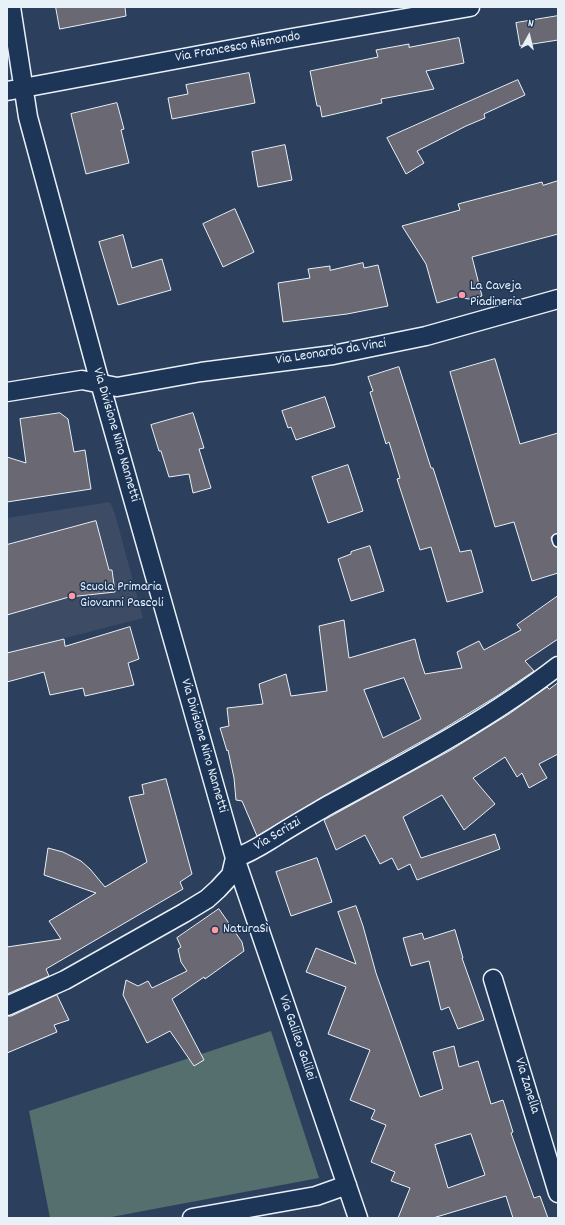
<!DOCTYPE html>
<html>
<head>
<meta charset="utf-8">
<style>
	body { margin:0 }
	#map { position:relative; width:565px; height:1225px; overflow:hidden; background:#2c3f5d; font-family:Dekko,sans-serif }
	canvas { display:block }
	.frame { position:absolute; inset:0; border:8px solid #e8f1f8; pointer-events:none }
	.north { position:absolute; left:509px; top:16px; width:40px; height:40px; -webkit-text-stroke:3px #1d3557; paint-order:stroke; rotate:8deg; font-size:11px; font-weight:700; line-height:16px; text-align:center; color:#e8f1f8 }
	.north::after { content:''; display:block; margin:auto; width:14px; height:18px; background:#e8f1f8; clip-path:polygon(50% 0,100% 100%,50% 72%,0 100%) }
</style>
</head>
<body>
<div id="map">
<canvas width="565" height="1225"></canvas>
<div class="frame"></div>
<div class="north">N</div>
</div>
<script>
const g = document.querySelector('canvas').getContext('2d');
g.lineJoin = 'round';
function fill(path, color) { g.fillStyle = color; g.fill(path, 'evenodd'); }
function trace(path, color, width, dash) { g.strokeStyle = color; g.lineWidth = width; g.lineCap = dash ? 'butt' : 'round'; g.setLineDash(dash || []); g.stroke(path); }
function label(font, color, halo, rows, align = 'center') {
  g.font = font + ' Dekko,sans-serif'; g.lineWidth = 3; g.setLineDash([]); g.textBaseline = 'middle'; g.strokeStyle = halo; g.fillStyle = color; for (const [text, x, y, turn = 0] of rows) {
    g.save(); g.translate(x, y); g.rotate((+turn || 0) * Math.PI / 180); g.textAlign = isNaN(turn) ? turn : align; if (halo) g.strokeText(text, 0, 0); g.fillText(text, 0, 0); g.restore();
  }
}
fill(new Path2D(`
	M 110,502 L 115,514 L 143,618 L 7,653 L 7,518 Z`), '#3e4b64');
fill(new Path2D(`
	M 271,1031 L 319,1178 L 106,1218 L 50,1218 L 29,1111 Z`), '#546f6d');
const building = new Path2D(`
	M 56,7 L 125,7 L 126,16 L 60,29 Z
	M 558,16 L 558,40 L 520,46 L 516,23 Z
	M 459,38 L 464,63 L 426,71 L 434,89 L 381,99 L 382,103 L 322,117 L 320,106 L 317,106 L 310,71 L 378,57 L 376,50 L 409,44 L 409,47 Z
	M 249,73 L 255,103 L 172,119 L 168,98 L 188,94 L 186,85 Z
	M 518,80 L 525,95 L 484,114 L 485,118 L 466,126 L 417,151 L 424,163 L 406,174 L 387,138 Z
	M 117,103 L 124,129 L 121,130 L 129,163 L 86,174 L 71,114 Z
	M 285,145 L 292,180 L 258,187 L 252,152 Z
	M 558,181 L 558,234 L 472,257 L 482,296 L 469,299 L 457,297 L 437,303 L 426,264 L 402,226 L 460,210 L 458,204 L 542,182 L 543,185 Z
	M 235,209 L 254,252 L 223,267 L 203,224 Z
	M 123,235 L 132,268 L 162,259 L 171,290 L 118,305 L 99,242 Z
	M 363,263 L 364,268 L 378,265 L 388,306 L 347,314 L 283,322 L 278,283 L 310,278 L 308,269 L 330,266 L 330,270 Z
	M 495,359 L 520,444 L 558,433 L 558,533 L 553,535 L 551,538 L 554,546 L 558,548 L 558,573 L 532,581 L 514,522 L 495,527 L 450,372 Z
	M 399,367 L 431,468 L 433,468 L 460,552 L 471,550 L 483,592 L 447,602 L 431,547 L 420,550 L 397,479 L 400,478 L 389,442 L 386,444 L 370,392 L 373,391 L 368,377 Z
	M 325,397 L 335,427 L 296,440 L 291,427 L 288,428 L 282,411 Z
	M 60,413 L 68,419 L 74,452 L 85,450 L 91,489 L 7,502 L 7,457 L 26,463 L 20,419 Z
	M 193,413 L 204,448 L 199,449 L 211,488 L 193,493 L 189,474 L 169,477 L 161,451 L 159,451 L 151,425 Z
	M 348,465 L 363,511 L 328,523 L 312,477 Z
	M 96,521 L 109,570 L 112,570 L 115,592 L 69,597 L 7,615 L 7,545 Z
	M 370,546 L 384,591 L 351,601 L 338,559 L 351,554 L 351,552 Z
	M 558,596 L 558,639 L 525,661 L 534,671 L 497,696 L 440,731 L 322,797 L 257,836 L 242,801 L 236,800 L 234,778 L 228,750 L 227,751 L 220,728 L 229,726 L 227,708 L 263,704 L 259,684 L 286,674 L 291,696 L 327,691 L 319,626 L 344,620 L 349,658 L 415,639 L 420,659 L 425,674 L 462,668 L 457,652 L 479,641 L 484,650 L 521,630 L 517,625 ZM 404,678 L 421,719 L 383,738 L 364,690 Z
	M 130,627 L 139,659 L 128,663 L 134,685 L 85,696 L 83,688 L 50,695 L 44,672 L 7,682 L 7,653 L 64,639 L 65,646 Z
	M 558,683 L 558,754 L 539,764 L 547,778 L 529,788 L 522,773 L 517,777 L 505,757 L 473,778 L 495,804 L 464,830 L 442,795 L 403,817 L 421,858 L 495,834 L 500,849 L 417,880 L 410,864 L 398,870 L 392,858 L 380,864 L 365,835 L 336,850 L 324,820 L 451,750 L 509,714 L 547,687 L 549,689 Z
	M 166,779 L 192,874 L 180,882 L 183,889 L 46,969 L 49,976 L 7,994 L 7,947 L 61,939 L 49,921 L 96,893 L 44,875 L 48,848 L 63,852 L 81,861 L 90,869 L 105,887 L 147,862 L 129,797 L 144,794 L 142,785 Z
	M 317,858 L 332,902 L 291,916 L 276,872 Z
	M 356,906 L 363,926 L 376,973 L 420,1097 L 443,1089 L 433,1052 L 454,1046 L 459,1067 L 478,1061 L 491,1104 L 503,1100 L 513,1132 L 511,1133 L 534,1198 L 540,1196 L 548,1218 L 513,1218 L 506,1196 L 433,1218 L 398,1218 L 410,1188 L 391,1181 L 395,1172 L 371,1162 L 386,1125 L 371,1119 L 375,1110 L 350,1100 L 370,1050 L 328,1034 L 346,987 L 306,972 L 316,948 L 356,964 L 338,912 ZM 471,1134 L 485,1175 L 448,1188 L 435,1145 Z
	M 219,909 L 242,942 L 244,951 L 205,979 L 204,977 L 172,999 L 204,1060 L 194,1066 L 170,1031 L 147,1043 L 123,995 L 126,980 L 138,986 L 148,981 L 152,988 L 187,971 L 181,962 L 178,949 L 181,947 L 177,938 Z
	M 455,930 L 463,958 L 462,958 L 484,1020 L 458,1029 L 449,1007 L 441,1010 L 429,961 L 411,966 L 403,938 L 422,933 L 424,939 Z
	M 57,995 L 69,1020 L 54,1025 L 57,1032 L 7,1053 L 7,1016 L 11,1016 Z`);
fill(building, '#696873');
trace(building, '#e8f1f8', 1);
const lane = new Path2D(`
	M 557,539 L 558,542`);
const street = new Path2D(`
	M 11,7 L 28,117 L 100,383 L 235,858 L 358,1218
	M 7,91 L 286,39 L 470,7
	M 7,392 L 82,380 L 117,387 L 201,372 L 333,355 L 426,336 L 558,299
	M 235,858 C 250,853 262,845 275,837 C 292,826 310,816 327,806 C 406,763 487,721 558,666
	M 493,979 L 558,1193
	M 7,1006 L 65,980 L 184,913 L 207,899 L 218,889 L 231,875 L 235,858
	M 192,1218 L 316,1196 L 347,1185`);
trace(lane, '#e8f1f8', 12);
trace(street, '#e8f1f8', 21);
trace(lane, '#1d3557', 9);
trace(street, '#1d3557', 18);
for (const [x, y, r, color] of [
	[462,295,4,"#ff9aa2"],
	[72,596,4,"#ff9aa2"],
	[215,930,4,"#ff9aa2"]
]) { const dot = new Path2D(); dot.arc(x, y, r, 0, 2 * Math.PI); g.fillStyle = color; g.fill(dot); trace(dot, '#1d3557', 1.5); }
label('14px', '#e8f1f8', '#1d3557', [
	["Via Francesco Rismondo",238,48,-10],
	["Via Leonardo da Vinci",331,353,-9],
	["Via Divisione Nino Nannetti",115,435,74],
	["Via Divisione Nino Nannetti",203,746,74],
	["Via Scrizzi",278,835,-31],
	["Via Galileo Galilei",296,1038,71],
	["Via Zanella",526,1086,73]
]);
label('14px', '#e8f1f8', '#1d3557', [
	["La Caveja",470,287],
	["Piadineria",470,303],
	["Scuola Primaria",80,588],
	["Giovanni Pascoli",80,604],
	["NaturaSì",223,930]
], 'left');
</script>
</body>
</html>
